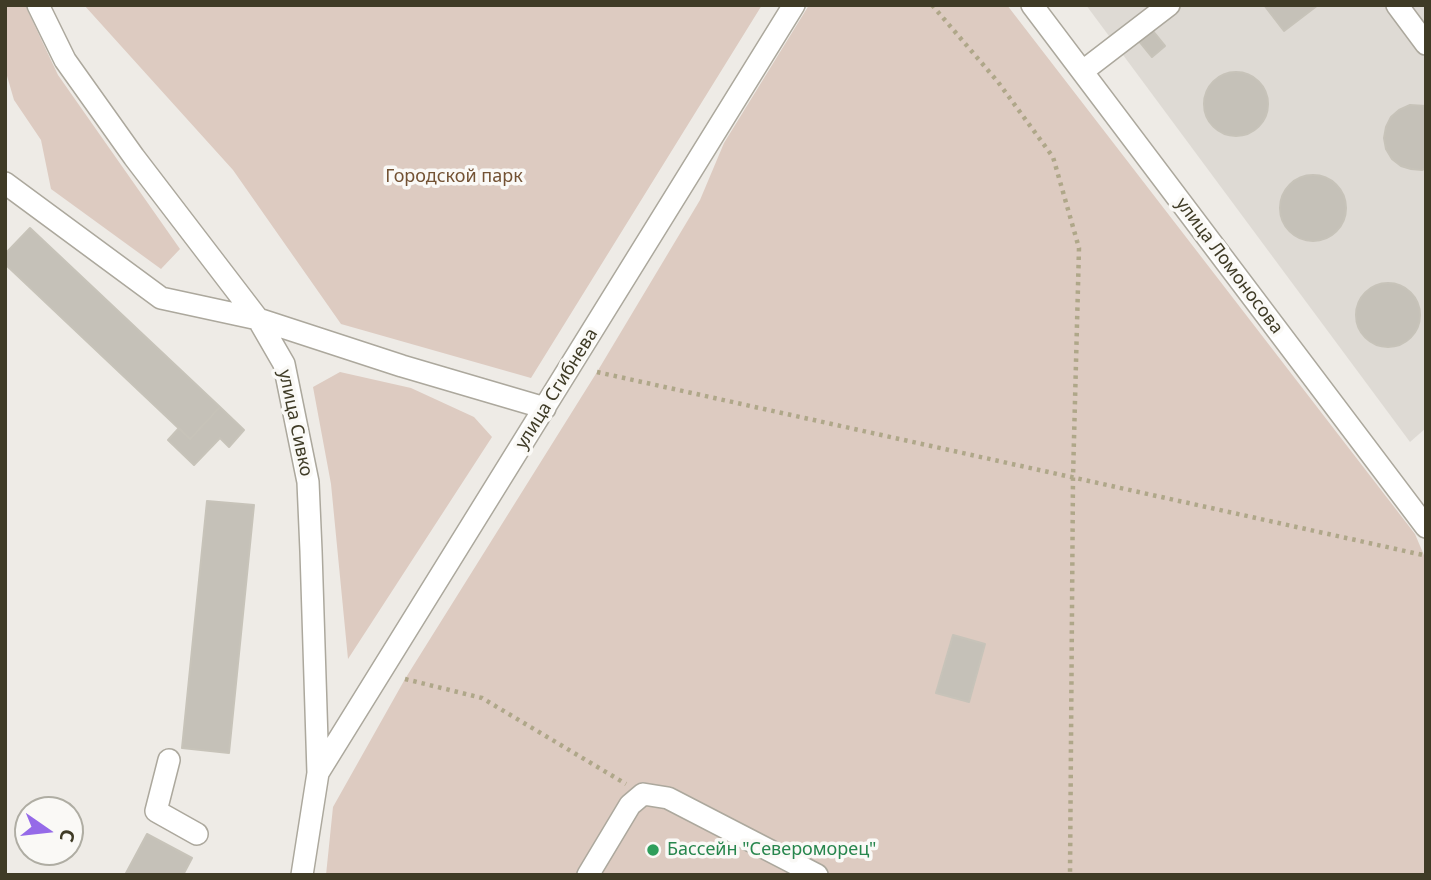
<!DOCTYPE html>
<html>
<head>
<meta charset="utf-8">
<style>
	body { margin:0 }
	#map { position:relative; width:1431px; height:880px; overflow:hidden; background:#eeebe6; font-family:"Noto Sans",sans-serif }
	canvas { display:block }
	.frame { position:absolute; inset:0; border:7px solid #3f3b26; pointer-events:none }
	.north { position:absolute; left:14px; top:796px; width:70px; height:70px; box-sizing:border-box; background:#faf9f6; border:2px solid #afada3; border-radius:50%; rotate:104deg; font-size:19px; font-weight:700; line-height:28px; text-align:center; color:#3f3b26 }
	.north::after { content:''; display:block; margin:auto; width:24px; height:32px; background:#956ae8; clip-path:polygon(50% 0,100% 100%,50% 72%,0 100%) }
</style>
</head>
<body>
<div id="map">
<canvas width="1431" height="880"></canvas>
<div class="frame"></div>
<div class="north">С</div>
</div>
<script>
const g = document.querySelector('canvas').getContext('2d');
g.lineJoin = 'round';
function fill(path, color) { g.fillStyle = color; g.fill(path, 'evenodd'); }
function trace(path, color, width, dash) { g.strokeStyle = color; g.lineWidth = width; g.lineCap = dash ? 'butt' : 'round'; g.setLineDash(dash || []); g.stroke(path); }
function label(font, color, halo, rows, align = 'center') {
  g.font = font + ' "Noto Sans",sans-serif'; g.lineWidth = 7; g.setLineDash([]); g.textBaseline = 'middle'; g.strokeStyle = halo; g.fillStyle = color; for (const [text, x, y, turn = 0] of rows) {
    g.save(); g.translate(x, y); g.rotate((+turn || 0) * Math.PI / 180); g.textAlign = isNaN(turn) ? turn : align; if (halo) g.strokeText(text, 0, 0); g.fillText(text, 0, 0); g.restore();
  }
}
fill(new Path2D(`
	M 1086,5 L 1426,5 L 1426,428 L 1410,442 Z`), '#dedad4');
fill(new Path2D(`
	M 5,5 L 25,5 L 58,75 L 180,249 L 161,269 L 51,189 L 41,140 L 14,100 L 5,69 Z
	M 84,5 L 762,5 L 531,378 L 341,324 L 233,170 Z
	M 809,5 L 1007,5 L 1415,534 L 1426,560 L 1426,875 L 326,875 L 333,807 L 405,679 L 597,372 L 700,200 L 724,143 Z
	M 340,372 L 411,388 L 474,417 L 492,437 L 348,659 L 331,484 L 313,387 Z`), '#ddcbc1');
const building = new Path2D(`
	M 1264,5 L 1318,5 L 1284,31 Z
	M 1152,30 L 1165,46 L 1152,57 L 1139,41 Z
	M1204 104a32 32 0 1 1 64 0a32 32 0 1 1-64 0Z
	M 1410,105 L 1426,106 L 1426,168 L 1422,170 L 1411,169 L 1401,166 L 1392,159 L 1386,149 L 1384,138 L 1386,127 L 1391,117 L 1399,110 Z
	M1280 208a33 33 0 1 1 66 0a33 33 0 1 1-66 0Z
	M 30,228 L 220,407 L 190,439 L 5,264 L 5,254 Z
	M1356 315a32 32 0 1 1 64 0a32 32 0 1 1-64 0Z
	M 220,407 L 244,430 L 229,447 L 220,438 L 194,465 L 168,440 L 179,428 L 190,439 Z
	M 207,501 L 254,505 L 229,753 L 182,748 Z
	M 953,635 L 985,644 L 969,702 L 936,693 Z
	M 147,834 L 192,858 L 183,875 L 125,875 Z`);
fill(building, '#c5c1b8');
trace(building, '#c7c3b9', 2);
const minor = new Path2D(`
	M 38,5 L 65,60 L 134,157 L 258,319 L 284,364 L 308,482 L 311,551 L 318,773 L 302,875
	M 1032,5 L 1426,527
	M 1397,5 L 1426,44
	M 1083,71 L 1169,5
	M 5,183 L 161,298 L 258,319 L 402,366 L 545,408
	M 169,760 L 156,811 L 197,834
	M 318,773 L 794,5
	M 588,875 L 630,805 L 643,794 L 668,798 L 817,875`);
trace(minor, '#aca89d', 24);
trace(new Path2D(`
	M 932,5 L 998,82 L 1053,157 L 1079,248 L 1073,477 L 1070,875
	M 597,372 L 1423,555
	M 405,679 L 482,698 L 626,784`), '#afa789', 4.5, [3.5, 5]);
trace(minor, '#fff', 21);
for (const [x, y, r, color] of [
	[653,850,7,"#2e9e5b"]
]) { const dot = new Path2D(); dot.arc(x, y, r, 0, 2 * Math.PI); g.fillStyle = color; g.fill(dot); trace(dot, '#faf9f6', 2.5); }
label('18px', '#735233', '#faf9f6', [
	["Городской парк",454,177]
]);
label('18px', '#3f3b26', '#faf9f6', [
	["улица Ломоносова",1229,266,53],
	["улица Сгибнева",557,389,-58],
	["улица Сивко",295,423,78]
]);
label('18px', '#27864d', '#faf9f6', [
	["Бассейн \"Североморец\"",667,850]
], 'left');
</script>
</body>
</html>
